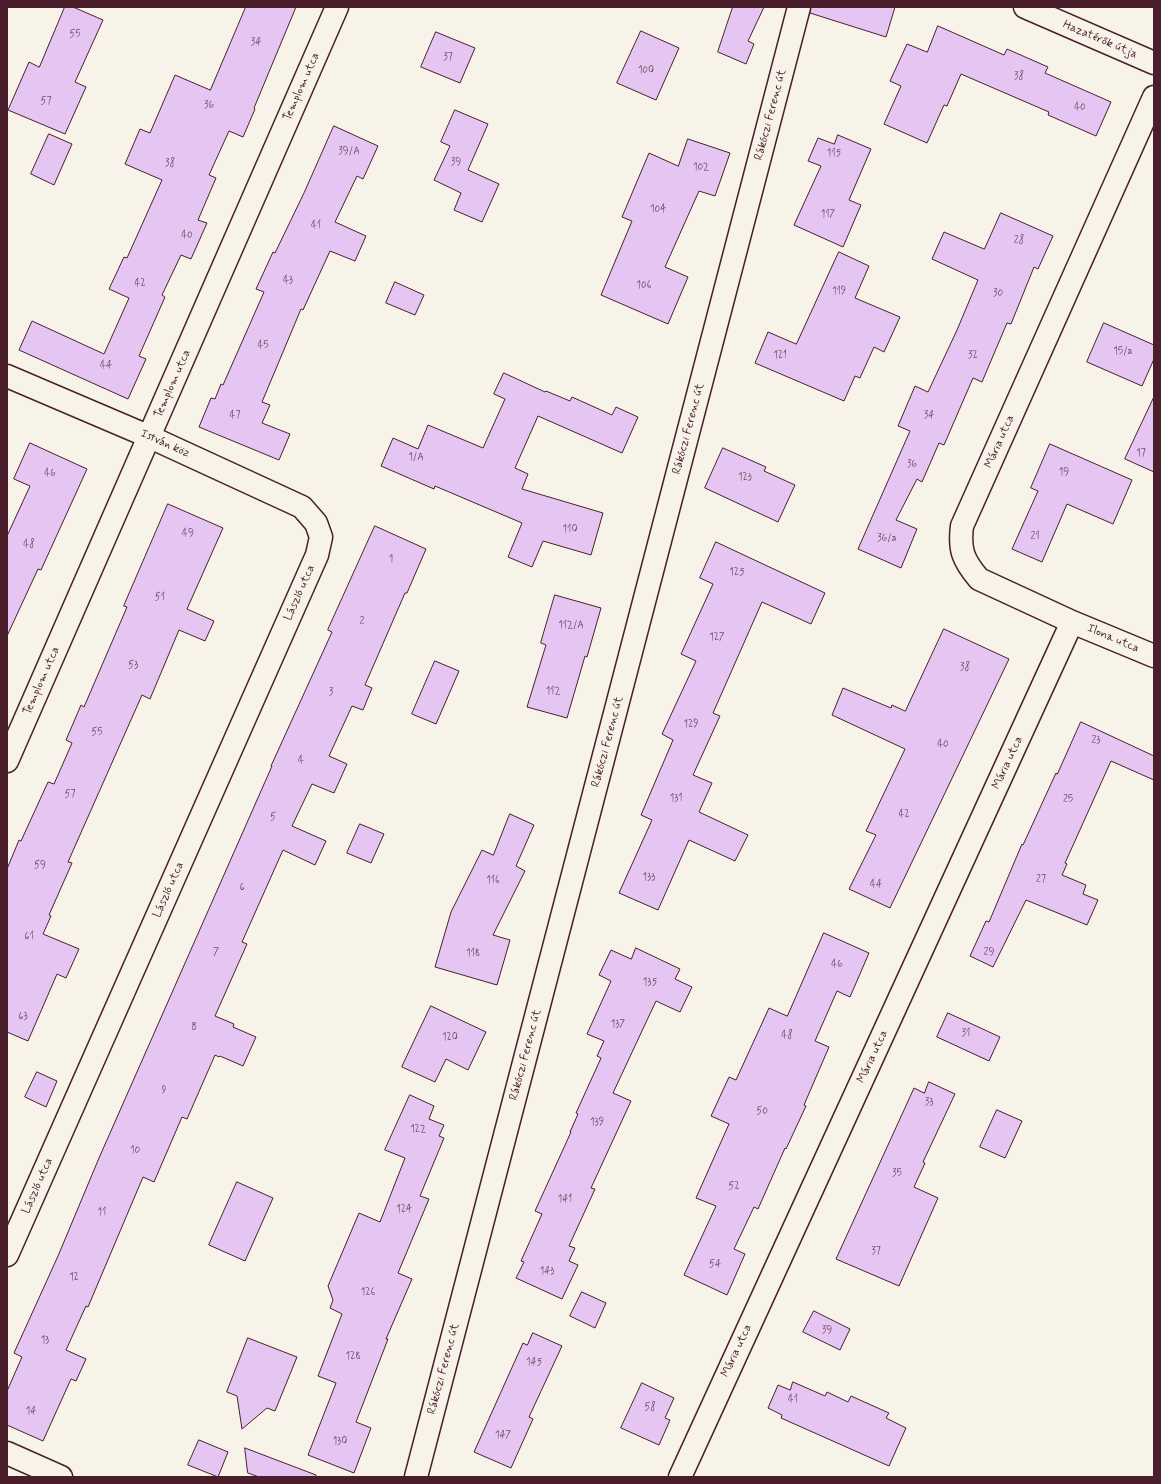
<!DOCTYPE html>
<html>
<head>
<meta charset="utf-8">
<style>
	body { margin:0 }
	#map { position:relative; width:1161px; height:1484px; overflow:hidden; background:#f7f3e8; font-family:Mynerve,sans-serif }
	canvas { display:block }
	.frame { position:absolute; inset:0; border:8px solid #4a1f2b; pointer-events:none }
</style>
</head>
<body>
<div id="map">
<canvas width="1161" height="1484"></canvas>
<div class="frame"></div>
</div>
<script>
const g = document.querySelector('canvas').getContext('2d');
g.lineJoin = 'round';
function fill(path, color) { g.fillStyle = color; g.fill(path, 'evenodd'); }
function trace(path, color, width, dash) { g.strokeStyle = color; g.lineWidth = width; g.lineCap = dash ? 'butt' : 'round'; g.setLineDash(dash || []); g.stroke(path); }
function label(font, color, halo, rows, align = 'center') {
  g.font = font + ' Mynerve,sans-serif'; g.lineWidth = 3; g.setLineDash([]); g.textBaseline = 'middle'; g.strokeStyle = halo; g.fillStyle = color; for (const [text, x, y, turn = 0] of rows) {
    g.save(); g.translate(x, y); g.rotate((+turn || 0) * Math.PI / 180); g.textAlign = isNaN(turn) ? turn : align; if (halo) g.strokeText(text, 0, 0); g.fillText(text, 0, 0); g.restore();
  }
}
const building = new Path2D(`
	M 65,7 L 73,7 L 103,20 L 75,82 L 86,87 L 65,134 L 8,110 L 29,62 L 39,67 Z
	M 246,7 L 296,7 L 254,108 L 255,109 L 243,137 L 229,131 L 209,175 L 216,178 L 198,220 L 207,223 L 191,259 L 181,255 L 162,295 L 165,297 L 139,356 L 146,359 L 128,399 L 19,350 L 32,321 L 104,354 L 129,298 L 109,289 L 124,257 L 127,258 L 162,180 L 125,164 L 140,129 L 150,133 L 175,75 L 210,90 Z
	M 733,7 L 764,7 L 748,41 L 754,44 L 746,64 L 718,52 Z
	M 811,7 L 895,7 L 886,37 L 810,13 Z
	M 938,26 L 1004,55 L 1007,49 L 1048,67 L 1045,73 L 1111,102 L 1096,136 L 1048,115 L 1049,112 L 961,74 L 947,106 L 944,105 L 927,143 L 884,124 L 901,86 L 890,81 L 907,44 L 927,52 Z
	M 641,31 L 679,48 L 656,100 L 617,83 Z
	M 436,32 L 475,48 L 460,83 L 421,67 Z
	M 455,110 L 488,124 L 468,170 L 499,184 L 482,222 L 454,210 L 461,193 L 434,180 L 450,146 L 441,142 Z
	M 334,126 L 378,146 L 363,179 L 357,176 L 335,222 L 366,236 L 355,261 L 330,251 L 303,310 L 301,309 L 262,402 L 270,405 L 262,423 L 290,434 L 279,460 L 199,427 L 211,398 L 215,399 L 221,384 L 223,385 L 264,292 L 256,289 L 273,252 L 275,253 L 304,193 Z
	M 49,134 L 72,144 L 54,185 L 31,174 Z
	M 838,135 L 871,149 L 849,200 L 861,205 L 843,247 L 794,225 L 821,166 L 808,161 L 818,138 L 834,144 Z
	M 688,139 L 730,153 L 715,196 L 699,191 L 665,267 L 688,277 L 668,324 L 601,295 L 632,221 L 622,217 L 649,153 L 678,166 Z
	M 1001,213 L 1053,236 L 1038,269 L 1034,267 L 1011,324 L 1007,323 L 982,382 L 973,378 L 944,445 L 939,443 L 922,482 L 917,479 L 896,520 L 917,529 L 901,568 L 858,549 L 910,431 L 898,426 L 915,386 L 928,392 L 957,330 L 978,280 L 932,259 L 944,232 L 984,249 Z
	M 839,252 L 869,266 L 855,298 L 900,317 L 884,352 L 874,347 L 860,378 L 855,376 L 844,401 L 755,363 L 768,332 L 796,344 Z
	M 395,282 L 424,295 L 415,315 L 386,303 Z
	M 1104,323 L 1154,345 L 1154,359 L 1142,386 L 1087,362 Z
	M 504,373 L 545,392 L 546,391 L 570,401 L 572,397 L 612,415 L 616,407 L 638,417 L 622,453 L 538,416 L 515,468 L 528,474 L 522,489 L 603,513 L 591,555 L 543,541 L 532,567 L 508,557 L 522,523 L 435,486 L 434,489 L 381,466 L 393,438 L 418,449 L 428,425 L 483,448 L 505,399 L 494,394 Z
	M 1154,397 L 1154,472 L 1125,459 Z
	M 30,443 L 87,469 L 41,570 L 38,569 L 7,636 L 7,536 L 30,486 L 14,479 Z
	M 1050,444 L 1132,480 L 1113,524 L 1067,504 L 1042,562 L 1012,549 L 1038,491 L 1031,488 Z
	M 723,448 L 766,467 L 764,471 L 795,485 L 778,522 L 705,488 Z
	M 168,504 L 223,528 L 187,609 L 214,621 L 205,641 L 179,630 L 150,699 L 142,695 L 68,862 L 72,863 L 49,915 L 51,916 L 43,934 L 79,949 L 66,978 L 57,974 L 28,1041 L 7,1032 L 7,869 L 19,840 L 21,841 L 48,782 L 54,784 L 72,743 L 66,740 L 81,705 L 84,707 L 127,607 L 124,606 Z
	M 375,526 L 426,549 L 407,593 L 405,593 L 365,685 L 372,688 L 363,710 L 352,706 L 329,756 L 347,764 L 334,793 L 312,784 L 292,826 L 326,841 L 315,865 L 283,850 L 242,942 L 247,944 L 215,1016 L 234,1024 L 233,1027 L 256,1037 L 243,1066 L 220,1056 L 219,1057 L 215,1055 L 187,1119 L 182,1117 L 154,1182 L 143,1177 L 88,1307 L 86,1306 L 66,1350 L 86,1359 L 76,1381 L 71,1379 L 43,1441 L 7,1425 L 7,1391 L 22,1357 L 14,1353 L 58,1256 L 99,1158 L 272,766 L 271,766 L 332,632 L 328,630 Z
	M 716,542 L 825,593 L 811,624 L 762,602 L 713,713 L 720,716 L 693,775 L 712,783 L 699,812 L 748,835 L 735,861 L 689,840 L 658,910 L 619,893 L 652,820 L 641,815 L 673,740 L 662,734 L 696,661 L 681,654 L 713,584 L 700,578 Z
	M 555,595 L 601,608 L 587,657 L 585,656 L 567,718 L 527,707 L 546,645 L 541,643 Z
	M 944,629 L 1009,659 L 890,908 L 849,889 L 876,835 L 866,831 L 905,749 L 832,715 L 843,688 L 891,708 L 892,705 L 905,711 Z
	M 435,661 L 459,671 L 436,724 L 412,714 Z
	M 1081,722 L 1154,756 L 1154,780 L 1111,761 L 1065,863 L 1067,864 L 1062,875 L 1086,885 L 1083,894 L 1098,900 L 1087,925 L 1026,900 L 993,967 L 970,956 L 986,921 L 989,922 L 1022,844 L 1023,845 L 1056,773 L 1057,774 Z
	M 510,814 L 534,825 L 516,866 L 525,871 L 493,935 L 510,940 L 497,985 L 435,967 L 451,912 L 482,850 L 493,855 Z
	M 360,824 L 384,834 L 371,863 L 347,853 Z
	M 824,933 L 869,953 L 850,997 L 837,991 L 815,1041 L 829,1047 L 804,1105 L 806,1106 L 786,1149 L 785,1148 L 758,1209 L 754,1207 L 734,1249 L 745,1254 L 727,1295 L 684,1275 L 716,1206 L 696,1198 L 729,1124 L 711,1116 L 729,1077 L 736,1080 L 769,1008 L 787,1016 Z
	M 636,948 L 680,969 L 675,979 L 692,987 L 680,1012 L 656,1001 L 613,1093 L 631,1101 L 591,1188 L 595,1189 L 569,1246 L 575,1248 L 569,1261 L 578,1265 L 562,1299 L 516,1278 L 524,1262 L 521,1261 L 542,1214 L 535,1211 L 571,1132 L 570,1132 L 578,1114 L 576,1113 L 601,1058 L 597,1056 L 604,1041 L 587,1034 L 611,981 L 599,975 L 611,950 L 631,959 Z
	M 431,1006 L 486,1032 L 468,1070 L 446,1059 L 435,1082 L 402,1067 Z
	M 948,1013 L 1000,1037 L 989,1061 L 937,1037 Z
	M 37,1072 L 57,1081 L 46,1107 L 25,1097 Z
	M 929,1082 L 955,1094 L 923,1162 L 925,1163 L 914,1187 L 938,1198 L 899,1286 L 836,1259 L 914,1088 L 924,1093 Z
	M 410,1095 L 434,1106 L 429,1119 L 444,1125 L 439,1136 L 444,1138 L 420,1196 L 429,1199 L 398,1273 L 412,1279 L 386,1339 L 388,1339 L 356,1422 L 371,1428 L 354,1473 L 308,1455 L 336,1383 L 318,1376 L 342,1314 L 330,1308 L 333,1300 L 328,1286 L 359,1213 L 380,1222 L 405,1158 L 385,1150 Z
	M 997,1110 L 1022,1121 L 1005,1158 L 980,1147 Z
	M 237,1182 L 273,1198 L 245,1261 L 209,1245 Z
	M 582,1292 L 606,1303 L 595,1328 L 570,1316 Z
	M 814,1311 L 850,1329 L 840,1350 L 803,1332 Z
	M 533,1333 L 562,1346 L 529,1417 L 533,1419 L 511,1468 L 474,1452 L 523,1343 L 527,1345 Z
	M 248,1338 L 297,1357 L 275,1411 L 267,1408 L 242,1429 L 237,1396 L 227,1392 Z
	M 793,1382 L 825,1396 L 827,1392 L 848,1402 L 851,1396 L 889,1413 L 886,1418 L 906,1428 L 889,1466 L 781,1418 L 782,1415 L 768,1408 L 778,1385 L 790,1390 Z
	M 642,1383 L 674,1398 L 665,1418 L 670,1420 L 659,1445 L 621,1428 Z
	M 199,1440 L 228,1452 L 218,1477 L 188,1465 Z
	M 245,1448 L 316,1475 L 316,1477 L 259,1477 L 248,1473 Z`);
fill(building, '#e5c6f3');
trace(building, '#4a1f2b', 1);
const minor = new Path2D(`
	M 1025,7 L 1154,63
	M 7,376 L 150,437 L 302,507 L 316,523 L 321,537 L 317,555 L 7,1255
	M 1072,622 L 1154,656
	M 7,761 L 337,7
	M 7,1453 L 61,1477
	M 680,1477 L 1072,622 L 979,579 C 963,560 959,550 962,526 L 1154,97`);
const tertiary = new Path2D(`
	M 416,1477 L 799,7`);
trace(minor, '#4a1f2b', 25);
trace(tertiary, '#4a1f2b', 25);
trace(minor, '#f7f3e8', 22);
trace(tertiary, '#f7f3e8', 22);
label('10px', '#71495d', null, [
	["55",75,35],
	["34",256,43],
	["37",448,58],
	["100",646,71],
	["38",1019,77],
	["57",46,102],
	["36",209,106],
	["40",1080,108],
	["39/A",349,152],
	["115",834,154],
	["39",456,163],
	["38",170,164],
	["102",701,168],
	["104",658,210],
	["117",828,215],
	["41",316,226],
	["40",187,236],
	["28",1019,241],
	["43",288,281],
	["42",140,284],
	["106",644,286],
	["119",839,292],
	["30",998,294],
	["45",263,346],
	["15/a",1123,352],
	["121",780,356],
	["32",973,356],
	["44",106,366],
	["47",235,416],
	["34",929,416],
	["17",1141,454],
	["1/A",416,458],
	["36",912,465],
	["19",1064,473],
	["46",50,474],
	["123",745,478],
	["110",570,530],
	["49",188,534],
	["21",1035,537],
	["36/a",887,539],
	["48",29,545],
	["1",391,560],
	["125",737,573],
	["51",160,598],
	["2",362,622],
	["112/A",571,626],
	["127",717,638],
	["53",133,666],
	["38",965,668],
	["112",553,692],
	["3",331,693],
	["129",691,725],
	["55",97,733],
	["23",1096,741],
	["40",943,745],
	["4",301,761],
	["57",70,795],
	["131",676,799],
	["25",1068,800],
	["42",904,815],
	["5",273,818],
	["59",40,866],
	["133",649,878],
	["27",1041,880],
	["116",493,881],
	["44",876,885],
	["6",242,888],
	["61",29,937],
	["7",216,953],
	["29",989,953],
	["118",473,954],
	["46",837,965],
	["135",650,983],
	["63",23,1017],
	["137",618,1025],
	["8",194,1028],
	["31",966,1034],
	["48",787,1036],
	["120",450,1038],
	["9",164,1091],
	["33",929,1103],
	["50",762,1112],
	["139",597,1123],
	["122",418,1130],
	["10",135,1151],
	["35",897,1174],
	["52",734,1187],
	["141",565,1200],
	["124",404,1210],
	["11",102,1213],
	["37",876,1252],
	["54",715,1265],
	["143",547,1272],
	["12",74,1278],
	["126",368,1293],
	["39",827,1331],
	["13",45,1341],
	["128",353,1357],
	["145",534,1363],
	["41",793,1400],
	["58",650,1408],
	["14",31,1412],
	["147",503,1436],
	["130",340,1442]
]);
label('12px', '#4a1f2b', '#f7f3e8', [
	["Hazatérők útja",1100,40,23],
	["Templom utca",302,87,-66],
	["Rákóczi Ferenc út",771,115,-75],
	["Templom utca",173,384,-66],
	["Rákóczi Ferenc út",689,429,-75],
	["Mária utca",1000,442,-66],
	["István köz",165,444,24],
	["László utca",300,593,-66],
	["Ilona utca",1113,639,23],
	["Templom utca",42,681,-66],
	["Rákóczi Ferenc út",608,742,-75],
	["Mária utca",1008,763,-65],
	["László utca",169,890,-66],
	["Rákóczi Ferenc út",526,1055,-75],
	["Mária utca",873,1057,-65],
	["László utca",38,1186,-66],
	["Mária utca",737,1351,-65],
	["Rákóczi Ferenc út",444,1369,-75]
]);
</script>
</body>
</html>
